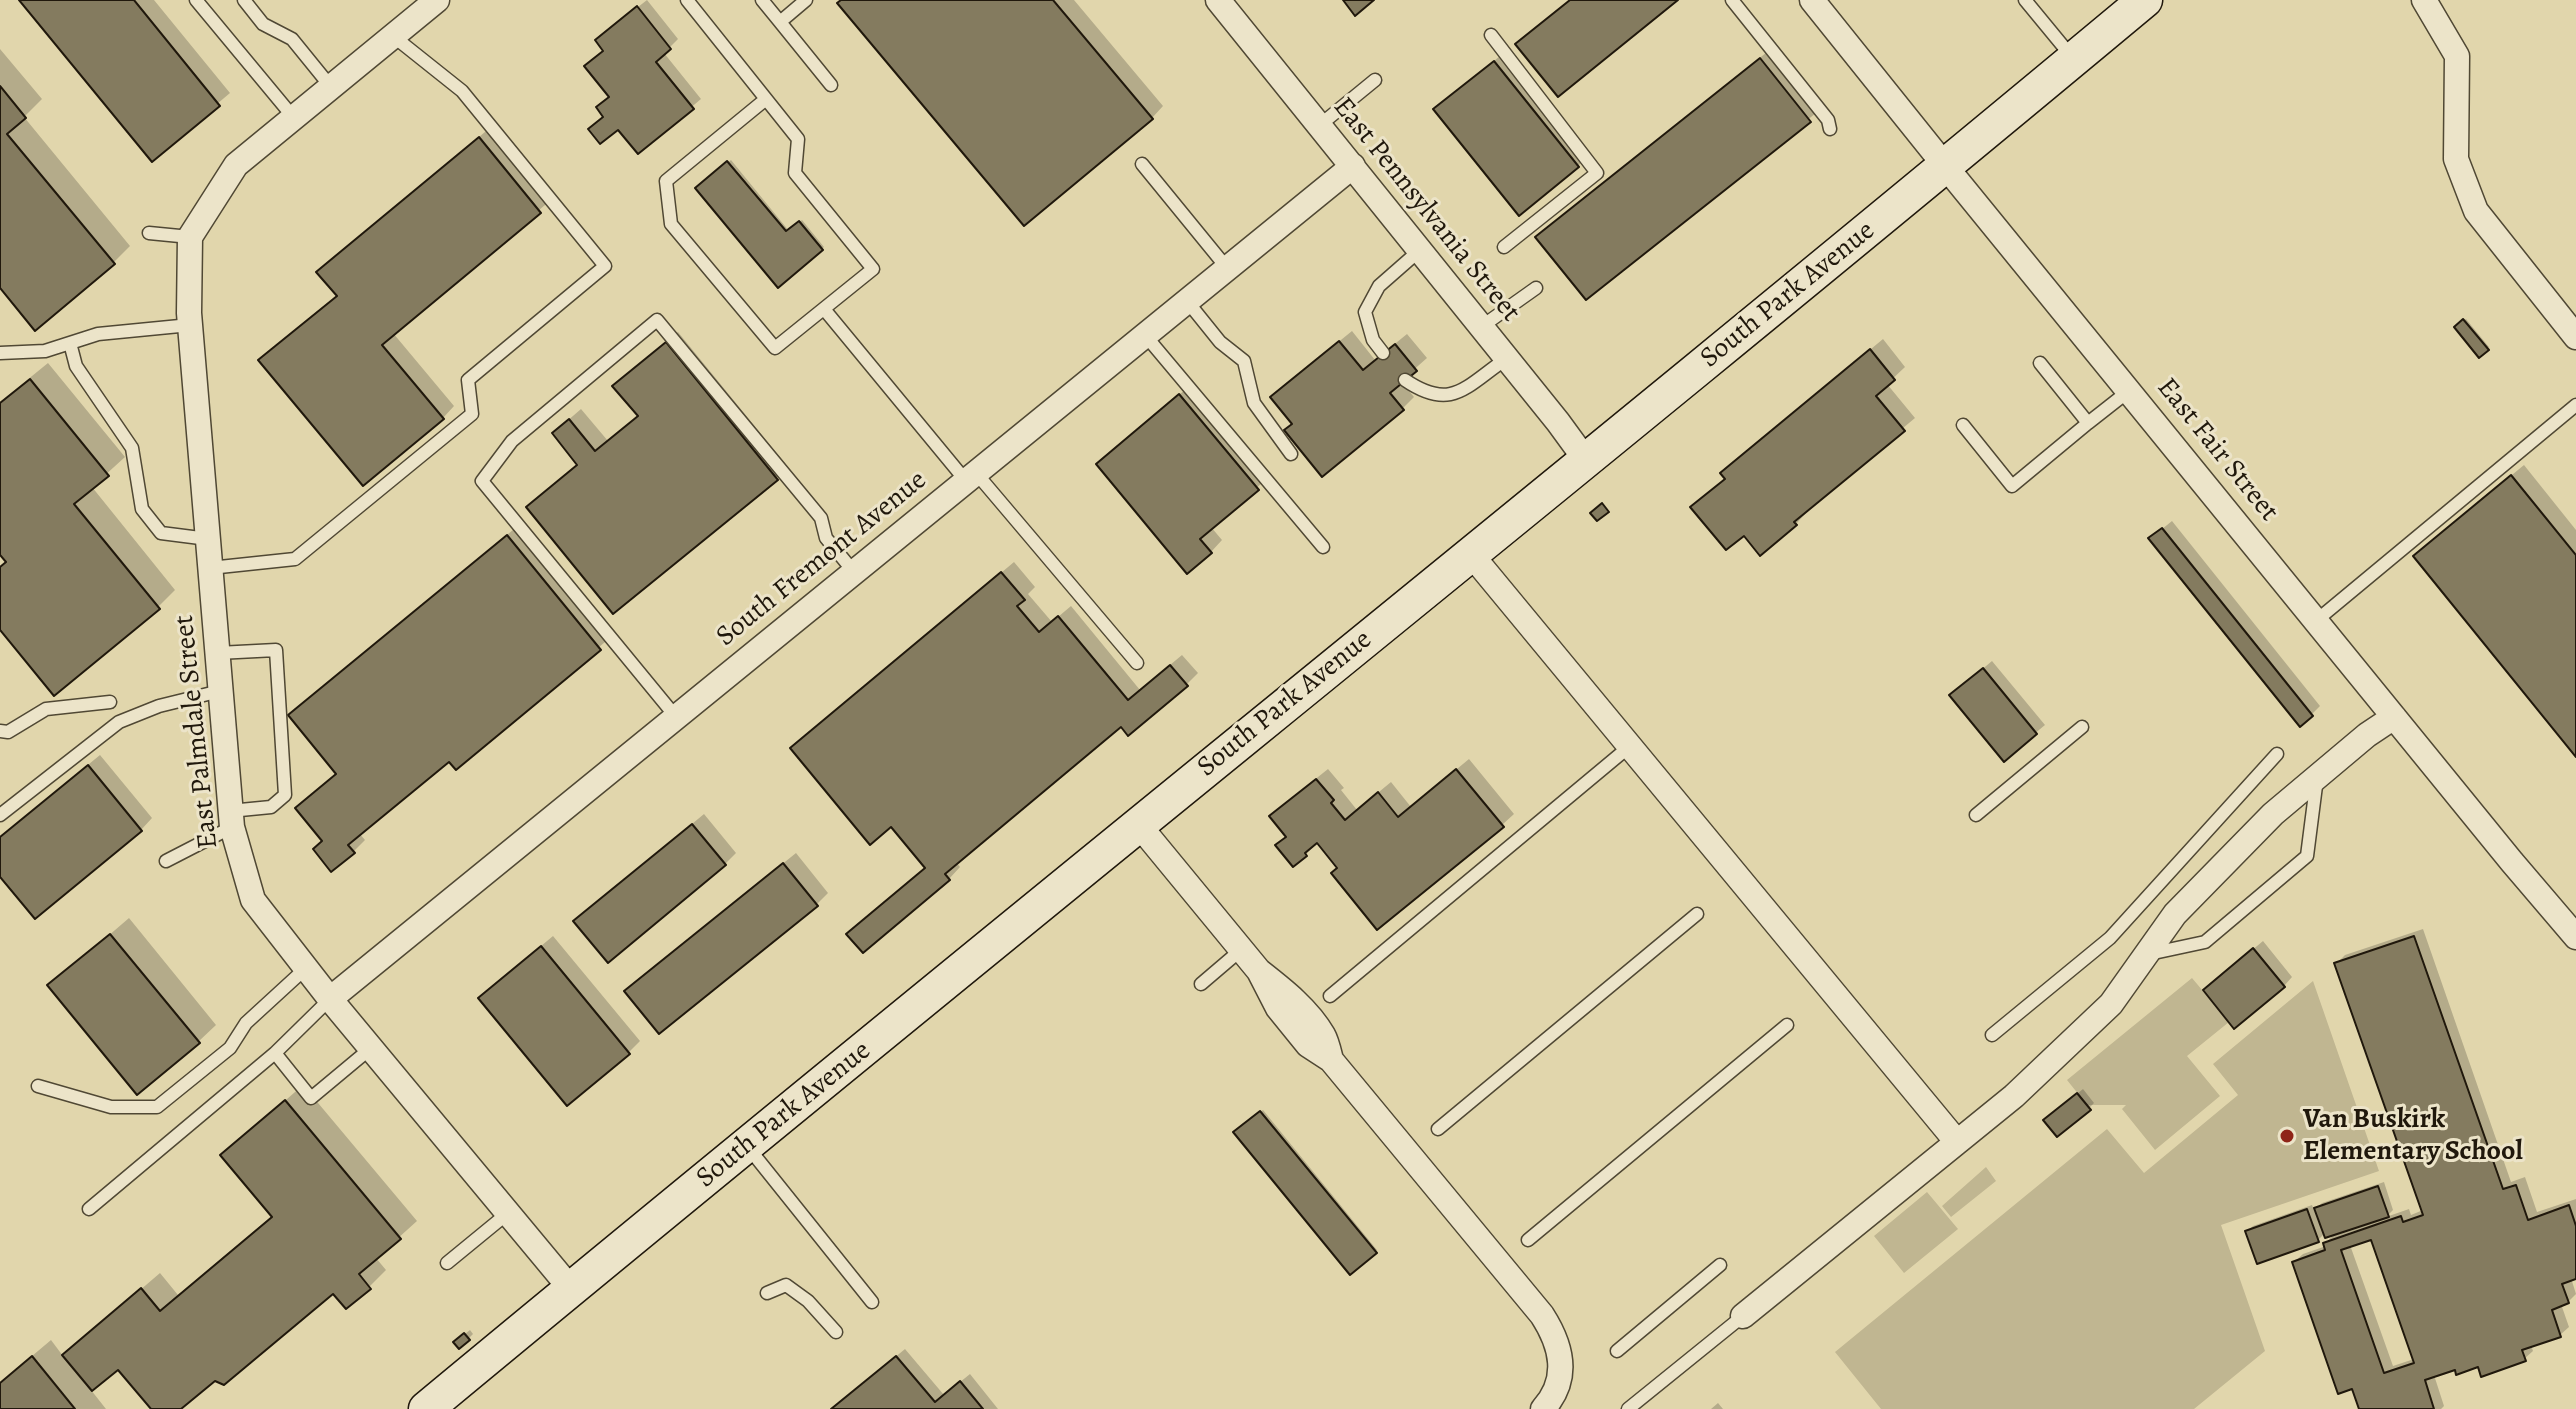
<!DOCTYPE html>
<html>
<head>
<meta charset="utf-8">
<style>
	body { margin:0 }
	canvas { display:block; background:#e1d6ac }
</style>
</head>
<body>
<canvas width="2576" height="1409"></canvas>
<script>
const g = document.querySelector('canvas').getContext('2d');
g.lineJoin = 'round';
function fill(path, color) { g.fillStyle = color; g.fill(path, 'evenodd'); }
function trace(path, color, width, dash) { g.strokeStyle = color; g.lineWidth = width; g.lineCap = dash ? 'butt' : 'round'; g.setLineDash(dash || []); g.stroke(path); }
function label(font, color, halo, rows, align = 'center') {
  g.font = font + ' Alegreya,serif'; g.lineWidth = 6; g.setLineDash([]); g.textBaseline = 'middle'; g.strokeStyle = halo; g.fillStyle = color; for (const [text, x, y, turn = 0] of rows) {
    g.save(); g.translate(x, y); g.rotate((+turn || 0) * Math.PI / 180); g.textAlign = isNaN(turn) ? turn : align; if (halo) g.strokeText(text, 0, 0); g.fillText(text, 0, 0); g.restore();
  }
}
fill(new Path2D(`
	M 2192,978 L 2229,1022 L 2187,1056 L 2220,1096 L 2155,1150 L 2122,1109 L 2126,1105 L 2087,1105 L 2067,1080 Z
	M 2313,981 L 2379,1171 L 2221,1225 L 2265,1351 L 2194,1409 L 1881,1409 L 1835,1352 L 2107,1129 L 2144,1173 L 2238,1095 L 2213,1064 Z
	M 1986,1167 L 1996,1181 L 1951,1217 L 1942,1206 Z
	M 1927,1192 L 1958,1229 L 1904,1273 L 1874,1236 Z`), '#c0b691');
fill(new Path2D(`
	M 22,0 L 154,0 L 230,93 L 152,159 Z
	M 647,0 L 678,39 L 664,53 L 701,99 L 638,152 L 605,116 L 611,96 L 606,32 Z
	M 843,0 L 1074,0 L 1163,106 L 1152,118 Z
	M 1772,48 L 1821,109 L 1586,298 L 1538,237 Z
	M 0,49 L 42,99 L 24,117 L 130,246 L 113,263 L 0,285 Z
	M 1506,51 L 1589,154 L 1578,166 L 1436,109 Z
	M 491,127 L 551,200 L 393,333 L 454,406 L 443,418 L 273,349 L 338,295 L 330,260 Z
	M 731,160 L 789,231 L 802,220 L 824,247 L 778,285 L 698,188 Z
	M 2466,319 L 2489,347 L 2480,355 L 2456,327 Z
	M 1352,331 L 1375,360 L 1407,334 L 1427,358 L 1401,381 L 1414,397 L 1402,409 L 1294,423 L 1284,386 Z
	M 678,332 L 788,467 L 776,478 L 528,507 L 579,463 L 566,422 L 581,409 L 608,441 L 639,415 L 627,374 Z
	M 1883,339 L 1905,367 L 1887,384 L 1915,418 L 1805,510 L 1807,512 L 1796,524 L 1722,473 Z
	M 48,363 L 125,457 L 92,487 L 175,590 L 158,607 L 0,627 L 0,566 L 7,560 L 0,552 L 0,402 Z
	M 1192,384 L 1269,477 L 1211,527 L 1222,540 L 1211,552 L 1110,452 Z
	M 2524,465 L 2576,530 L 2576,754 L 2427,545 Z
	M 2172,521 L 2320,706 L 2311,715 L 2151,538 Z
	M 519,525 L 611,637 L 456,767 L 449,759 L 359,833 L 365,840 L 353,852 L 324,841 L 338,773 L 302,703 Z
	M 1014,562 L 1035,587 L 1028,594 L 1052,622 L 1071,606 L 1140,690 L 1182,655 L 1198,673 L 1186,685 L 1121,724 L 956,862 L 960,867 L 949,879 L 927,867 L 891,824 L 792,748 Z
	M 1992,661 L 2045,725 L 2004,759 L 1961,687 Z
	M 100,755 L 152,818 L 141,830 L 0,874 L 0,837 Z
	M 1469,759 L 1514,814 L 1502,825 L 1339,867 L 1319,842 L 1306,854 L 1288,836 L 1283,805 L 1328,769 L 1344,788 L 1341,790 L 1357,810 L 1391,782 L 1411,807 Z
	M 704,814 L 736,853 L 725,864 L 588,910 Z
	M 796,853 L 828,893 L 816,905 L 638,980 Z
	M 129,918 L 216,1025 L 198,1042 L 50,986 Z
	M 2423,929 L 2511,1182 L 2525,1177 L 2537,1212 L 2576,1199 L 2576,1277 L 2571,1278 L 2576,1294 L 2568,1302 L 2561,1304 L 2569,1327 L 2560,1335 L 2531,1345 L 2533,1351 L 2524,1359 L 2456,1367 L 2434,1375 L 2444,1406 L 2441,1409 L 2361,1409 L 2353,1387 L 2294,1262 L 2303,1254 L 2326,1246 L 2325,1244 L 2336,1232 L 2325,1233 L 2318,1240 L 2247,1231 L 2253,1226 L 2312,1205 L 2314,1210 L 2322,1203 L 2384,1182 L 2393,1210 L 2386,1217 L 2409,1209 L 2411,1215 L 2423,1210 L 2336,964 L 2345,955 ZM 2372,1238 L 2414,1359 L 2393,1366 L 2350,1245 Z
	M 553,936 L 640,1041 L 628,1053 L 492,987 Z
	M 2263,941 L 2292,977 L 2284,986 L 2214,982 Z
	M 303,1085 L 417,1221 L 376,1258 L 386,1270 L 369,1287 L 333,1291 L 215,1378 L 178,1409 L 154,1409 L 119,1367 L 91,1390 L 106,1409 L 0,1409 L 0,1383 L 51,1340 L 63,1356 L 160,1273 L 178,1295 L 273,1215 L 223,1155 Z
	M 2083,1089 L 2094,1103 L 2089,1108 L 2051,1115 Z
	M 1263,1110 L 1377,1250 L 1350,1272 L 1236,1132 Z
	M 470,1330 L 473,1334 L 468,1339 L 461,1337 Z
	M 905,1349 L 944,1395 L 970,1374 L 998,1409 L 832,1409 Z
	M 1718,1403 L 1723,1409 L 1711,1409 Z`), '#0003');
const building = new Path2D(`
	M 19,0 L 134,0 L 220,106 L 152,162 Z
	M 841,0 L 1053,0 L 1153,119 L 1024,226 L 837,3 Z
	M 1343,0 L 1374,0 L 1355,16 Z
	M 1570,0 L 1678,0 L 1558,97 L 1515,44 Z
	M 637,6 L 671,49 L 656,62 L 694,109 L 638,154 L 618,130 L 600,144 L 588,129 L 603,117 L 596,107 L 609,97 L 584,66 L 603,51 L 595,40 Z
	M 1760,58 L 1811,122 L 1586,300 L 1535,237 Z
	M 1494,61 L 1579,167 L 1519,216 L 1433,109 Z
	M 0,86 L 26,118 L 7,134 L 115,264 L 35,331 L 0,288 Z
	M 479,137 L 541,213 L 382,345 L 444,419 L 363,486 L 258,360 L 337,296 L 316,272 Z
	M 727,161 L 786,231 L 799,221 L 823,250 L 778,288 L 695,188 Z
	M 2463,319 L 2489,350 L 2479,358 L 2454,327 Z
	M 1339,341 L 1363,370 L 1395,344 L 1417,371 L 1390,393 L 1404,410 L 1322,477 L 1284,430 L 1292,424 L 1270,397 Z
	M 666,342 L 778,480 L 613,614 L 526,507 L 577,465 L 552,433 L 569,419 L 595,451 L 638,416 L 612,386 Z
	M 1870,349 L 1895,380 L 1876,396 L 1905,431 L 1794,522 L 1797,525 L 1760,556 L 1744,536 L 1726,550 L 1690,507 L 1725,479 L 1720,473 Z
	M 30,379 L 109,476 L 74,504 L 160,609 L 54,696 L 0,630 L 0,567 L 6,562 L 0,555 L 0,403 Z
	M 1179,394 L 1259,490 L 1200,539 L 1212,553 L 1187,574 L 1096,464 Z
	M 2511,475 L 2576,555 L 2576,757 L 2413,556 Z
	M 1602,503 L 1609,512 L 1597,521 L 1590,513 Z
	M 2162,528 L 2313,716 L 2300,727 L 2148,538 Z
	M 507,535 L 601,650 L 456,770 L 449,762 L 348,845 L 355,853 L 331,872 L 313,849 L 322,841 L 295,808 L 336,774 L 288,715 Z
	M 1001,572 L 1025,600 L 1017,606 L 1039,632 L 1058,616 L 1128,700 L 1170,665 L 1188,686 L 1128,736 L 1121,727 L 945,874 L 950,880 L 863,953 L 846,934 L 925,868 L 891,827 L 870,845 L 790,748 Z
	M 1983,668 L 2037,734 L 2004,762 L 1949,695 Z
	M 88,765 L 142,831 L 35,919 L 0,877 L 0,837 Z
	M 1456,769 L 1504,827 L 1377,930 L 1331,873 L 1337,868 L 1317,843 L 1305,853 L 1307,856 L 1293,867 L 1275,845 L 1286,837 L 1269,816 L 1316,779 L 1334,800 L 1331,803 L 1345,820 L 1378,792 L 1398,817 Z
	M 692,824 L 726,865 L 608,963 L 573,921 Z
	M 783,863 L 818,906 L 659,1034 L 624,991 Z
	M 110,934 L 200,1043 L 137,1095 L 47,985 Z
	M 2414,936 L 2503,1189 L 2516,1185 L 2528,1220 L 2569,1205 L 2576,1226 L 2576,1279 L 2562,1284 L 2569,1303 L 2552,1310 L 2561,1337 L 2522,1350 L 2526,1361 L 2481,1377 L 2478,1367 L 2456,1375 L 2455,1370 L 2425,1380 L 2434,1409 L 2359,1409 L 2352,1389 L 2338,1394 L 2292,1262 L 2325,1250 L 2323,1243 L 2401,1216 L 2403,1222 L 2423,1215 L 2334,963 ZM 2371,1240 L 2414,1363 L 2384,1373 L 2341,1250 Z
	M 541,946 L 630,1054 L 567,1106 L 478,998 Z
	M 2253,948 L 2285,987 L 2234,1029 L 2203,990 Z
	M 2077,1093 L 2091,1110 L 2057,1137 L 2043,1120 Z
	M 285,1100 L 401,1239 L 359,1274 L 371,1289 L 346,1309 L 333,1294 L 224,1385 L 215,1381 L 181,1409 L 151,1409 L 118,1370 L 92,1391 L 62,1355 L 141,1288 L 160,1311 L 272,1217 L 220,1155 Z
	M 1260,1111 L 1377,1253 L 1350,1275 L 1233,1132 Z
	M 2378,1186 L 2389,1217 L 2325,1238 L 2314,1208 Z
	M 2307,1209 L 2319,1242 L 2257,1264 L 2245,1231 Z
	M 464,1333 L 470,1340 L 459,1349 L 453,1342 Z
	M 32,1356 L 75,1409 L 0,1409 L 0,1383 Z
	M 896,1356 L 935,1402 L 960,1381 L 983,1409 L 831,1409 Z`);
fill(building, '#847b5f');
trace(building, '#20180c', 2);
const service = new Path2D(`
	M 196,0 L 294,118
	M 244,0 L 263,24 L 292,39 L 331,87
	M 687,0 L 798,139 L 795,173 L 873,269 L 775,348 L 671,224 L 666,181 L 766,99
	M 762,0 L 780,22 L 806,0
	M 1732,0 L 1828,120 L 1830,129
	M 2025,0 L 2072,57
	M 780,22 L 831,85
	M 1491,35 L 1597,173 L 1504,247
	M 1320,125 L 1375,80
	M 1142,164 L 1227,268
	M 149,233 L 190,237
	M 1187,301 L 1220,342 L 1244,361 L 1254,403 L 1291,454
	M 824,309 L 966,481
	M 1481,327 L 1536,288
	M 1145,335 L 1323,547
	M 70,343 L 76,366 L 132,448 L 142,509 L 161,533 L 208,539
	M 0,353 L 45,351 L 98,334 L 190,325
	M 1383,353 L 1373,340 L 1365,312 L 1379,286 L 1420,250
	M 1405,380 C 1452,412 1466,386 1506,359
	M 2088,423 L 2130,390
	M 1963,425 L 2012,486 L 2088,423 L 2040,363
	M 976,473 L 1137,663
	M 210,568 L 295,559 L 472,414 L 468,380 L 605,266 L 462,91 L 393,36
	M 2317,620 L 2576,405
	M 218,653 L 276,650 L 285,795 L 271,807 L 230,811
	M 676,717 L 482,481 L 512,441 L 657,320 L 821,518 L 826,538 L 854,572
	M 0,731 L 8,732 L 46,709 L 110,702
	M 0,815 L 119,722 L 159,706 L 220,691
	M 1976,815 L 2082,727
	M 166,861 L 232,827
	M 2149,954 L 2205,942 L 2307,856 L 2317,778
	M 1201,984 L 1242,949
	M 1330,996 L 1630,746
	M 1992,1035 L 2110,938 L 2277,754
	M 275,1053 L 330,999
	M 38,1086 L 111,1107 L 157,1107 L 230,1048 L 246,1023 L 306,968
	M 1438,1129 L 1697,914
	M 747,1146 L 872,1302
	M 89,1209 L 275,1053 L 311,1098 L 371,1048
	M 1528,1240 L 1787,1025
	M 447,1263 L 508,1213
	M 767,1293 L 786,1285 L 808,1301 L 836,1332
	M 1617,1351 L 1720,1265
	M 1628,1409 L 1743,1316`);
const minor = new Path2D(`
	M 437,0 L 236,165 L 190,237 L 189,313 L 232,827 L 253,900 L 330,999 L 571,1289
	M 1218,0 L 1558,422 L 1585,459
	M 1812,0 L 1946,167 L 2512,862 L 2576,937
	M 2424,0 L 2457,56 L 2456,159 L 2476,211 L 2576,337
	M 1470,553 L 1957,1142
	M 1138,824 L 1259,971 L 1278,1008 L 1308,1045 L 1331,1060 C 1329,1052 1327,1042 1323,1035 C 1308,1009 1282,989 1259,971
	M 330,999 L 1353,166
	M 1331,1060 L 1542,1315 C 1562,1346 1570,1379 1543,1409
	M 1743,1316 L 2014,1096 L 2111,1004 L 2175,914 L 2273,814 L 2367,735 L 2394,717`);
const secondary = new Path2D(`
	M 426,1409 C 996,936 1576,474 2145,0`);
trace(service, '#504834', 15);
trace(minor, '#504834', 27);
trace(secondary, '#20180c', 37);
trace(service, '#ece4c9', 12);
trace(minor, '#ece4c9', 24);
trace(secondary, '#ece4c9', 34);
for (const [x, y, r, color] of [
	[2287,1136,8,"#8f2418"]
]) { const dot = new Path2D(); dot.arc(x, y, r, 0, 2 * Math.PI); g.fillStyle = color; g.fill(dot); trace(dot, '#ece4c9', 3); }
label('28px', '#20180c', '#ece4c9', [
	["East Pennsylvania Street",1426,210,51],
	["South Park Avenue",1788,295,-39],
	["East Fair Street",2217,450,51],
	["South Fremont Avenue",822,559,-39],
	["South Park Avenue",1285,704,-39],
	["East Palmdale Street",197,732,-96],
	["South Park Avenue",784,1115,-39]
]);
label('bold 28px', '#20180c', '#ece4c9', [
	["Van Buskirk",2303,1120],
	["Elementary School",2303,1152]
], 'left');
</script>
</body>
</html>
